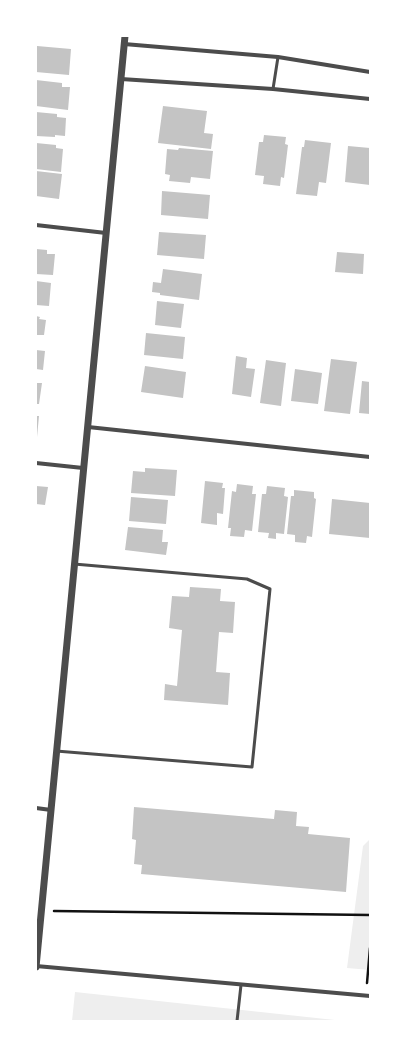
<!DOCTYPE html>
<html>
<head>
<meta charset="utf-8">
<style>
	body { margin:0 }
	#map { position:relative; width:406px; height:1057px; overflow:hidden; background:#fff; font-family:Signika,sans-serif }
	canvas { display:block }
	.frame { position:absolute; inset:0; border:37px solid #fff; pointer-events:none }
</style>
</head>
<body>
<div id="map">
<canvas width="406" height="1057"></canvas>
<div class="frame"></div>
</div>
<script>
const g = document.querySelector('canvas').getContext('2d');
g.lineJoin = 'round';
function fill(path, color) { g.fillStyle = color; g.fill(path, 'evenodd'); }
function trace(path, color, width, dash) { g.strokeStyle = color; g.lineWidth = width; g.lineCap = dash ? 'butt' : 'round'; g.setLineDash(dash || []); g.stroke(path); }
fill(new Path2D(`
	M 370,839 L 370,970 L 347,968 L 363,846 Z
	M 75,992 L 344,1021 L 72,1021 Z`), '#eee');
fill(new Path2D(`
	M 37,46 L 71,49 L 69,75 L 36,72 Z
	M 36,80 L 62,83 L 62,87 L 70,87 L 68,110 L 36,106 Z
	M 163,106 L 207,111 L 204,133 L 213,134 L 211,149 L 158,143 Z
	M 36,112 L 57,114 L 57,117 L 66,118 L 65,136 L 55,135 L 55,137 L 36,136 Z
	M 264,135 L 286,137 L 285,144 L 288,145 L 284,178 L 281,177 L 280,186 L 263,184 L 264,176 L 255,175 L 259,142 L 263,142 Z
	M 305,140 L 331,143 L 326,183 L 319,182 L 317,196 L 296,194 L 302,147 L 304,147 Z
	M 36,143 L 56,145 L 56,148 L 63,149 L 61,172 L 36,169 Z
	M 348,146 L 370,148 L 370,185 L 345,182 Z
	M 179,148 L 213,151 L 210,179 L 191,177 L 190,183 L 169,181 L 170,175 L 165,174 L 167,149 L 178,150 Z
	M 36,171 L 62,174 L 59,199 L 36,196 Z
	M 162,191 L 210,195 L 208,219 L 161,215 Z
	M 159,232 L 206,235 L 204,259 L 157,255 Z
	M 36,249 L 47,250 L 47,254 L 55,254 L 53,275 L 36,274 Z
	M 337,252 L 364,254 L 363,274 L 335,272 Z
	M 163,269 L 202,274 L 199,300 L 160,295 L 160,293 L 152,292 L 153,282 L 161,283 Z
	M 36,281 L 51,283 L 49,306 L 36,305 Z
	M 157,301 L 184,304 L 181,328 L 155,325 Z
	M 36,316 L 40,317 L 39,319 L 46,320 L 44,335 L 37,335 L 37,339 Z
	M 146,333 L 185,337 L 183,359 L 144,355 Z
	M 36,350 L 45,351 L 43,370 L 36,369 Z
	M 236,356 L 247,358 L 246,368 L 255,369 L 251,397 L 232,394 Z
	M 331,359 L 357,362 L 350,414 L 324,411 Z
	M 266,360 L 286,363 L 281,406 L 260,403 Z
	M 145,366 L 186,372 L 183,398 L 141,392 Z
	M 295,369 L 322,373 L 318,404 L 291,401 Z
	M 362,381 L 370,382 L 370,414 L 359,413 Z
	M 36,383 L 42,383 L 39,404 L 36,404 Z
	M 36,416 L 39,416 L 37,437 L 36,437 Z
	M 145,468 L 177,470 L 175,496 L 131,493 L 133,471 L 145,472 Z
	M 205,481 L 223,483 L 222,488 L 225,488 L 223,514 L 217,513 L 217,525 L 201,523 Z
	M 237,484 L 253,486 L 252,494 L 256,494 L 252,531 L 245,530 L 244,537 L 230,536 L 231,528 L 228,528 L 232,491 L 236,492 Z
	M 36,486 L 48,487 L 45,505 L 36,504 Z
	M 267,486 L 285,488 L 284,496 L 288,497 L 284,534 L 276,533 L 276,539 L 268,538 L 269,533 L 258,532 L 262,494 L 266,494 Z
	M 294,490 L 314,492 L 314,498 L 316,499 L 312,537 L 307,536 L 306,543 L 295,542 L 295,535 L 287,534 L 291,496 L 294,496 Z
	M 131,497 L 168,500 L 166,524 L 129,521 Z
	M 332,499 L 370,503 L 370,538 L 329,534 Z
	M 128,527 L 163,530 L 162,542 L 168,542 L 166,555 L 125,550 Z
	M 190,587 L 221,589 L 220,601 L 235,602 L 233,633 L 219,632 L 216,672 L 230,673 L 228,705 L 164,700 L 165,684 L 177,686 L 182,630 L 169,628 L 172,596 L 189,597 Z
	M 134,807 L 274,819 L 275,810 L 297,812 L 296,826 L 309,827 L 308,834 L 350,838 L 346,892 L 141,874 L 142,865 L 134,864 L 136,840 L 132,839 Z`), '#c4c4c4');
trace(new Path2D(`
	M 54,911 L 370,915
	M 367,983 L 370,948`), '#111', 2.5);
trace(new Path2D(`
	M 273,89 L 278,57
	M 56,751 L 252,767 L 270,589 L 247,579 L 74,564
	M 237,1021 L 241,985`), '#4c4c4c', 3);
trace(new Path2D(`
	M 124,44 L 278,57 L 370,72
	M 121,79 L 273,89 L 370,99
	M 36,225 L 106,233
	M 88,427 L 370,457
	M 36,463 L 83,468
	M 36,808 L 51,810
	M 36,966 L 370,996`), '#4c4c4c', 4);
trace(new Path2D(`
	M 36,967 C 64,656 96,346 125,36`), '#4c4c4c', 7);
</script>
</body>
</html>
